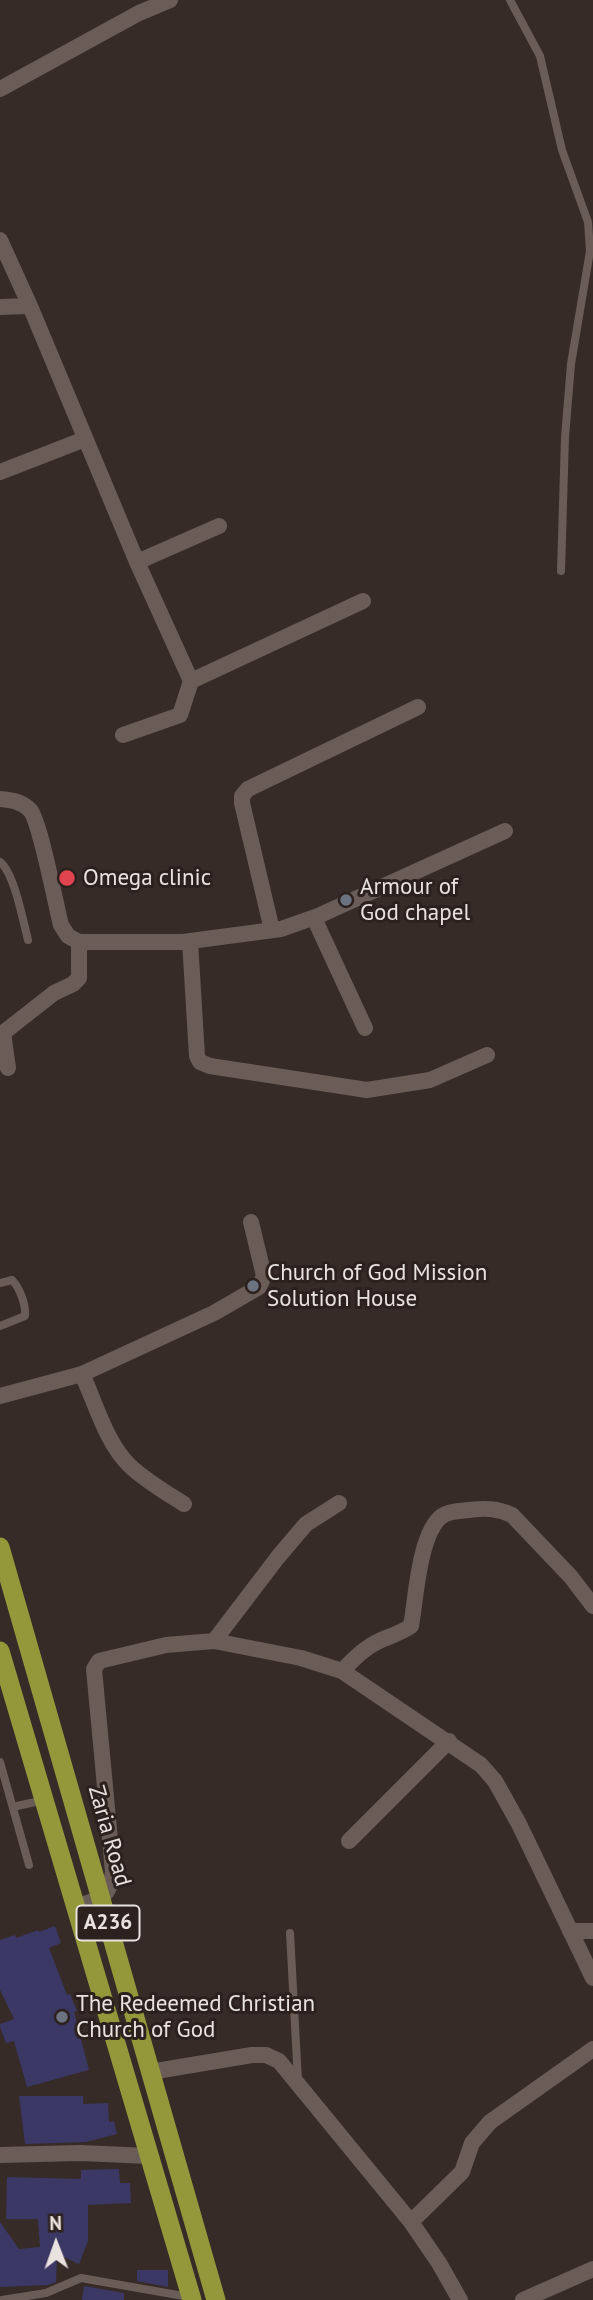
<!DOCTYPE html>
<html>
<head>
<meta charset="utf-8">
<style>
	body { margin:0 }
	#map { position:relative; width:593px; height:2300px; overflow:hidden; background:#362b27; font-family:"PT Sans",sans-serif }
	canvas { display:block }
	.north { position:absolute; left:21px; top:2209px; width:70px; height:70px; -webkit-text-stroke:5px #2c211d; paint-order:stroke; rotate:359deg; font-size:19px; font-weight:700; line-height:28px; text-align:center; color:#eae2df }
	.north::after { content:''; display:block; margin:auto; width:24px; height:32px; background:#eae2df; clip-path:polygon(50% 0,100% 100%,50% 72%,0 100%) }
</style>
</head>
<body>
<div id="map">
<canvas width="593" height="2300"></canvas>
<div class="north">N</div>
</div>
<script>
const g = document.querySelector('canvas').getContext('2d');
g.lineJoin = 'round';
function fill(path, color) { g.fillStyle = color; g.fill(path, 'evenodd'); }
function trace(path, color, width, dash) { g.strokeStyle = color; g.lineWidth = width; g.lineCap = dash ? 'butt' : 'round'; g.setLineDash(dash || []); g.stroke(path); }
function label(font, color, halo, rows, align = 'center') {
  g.font = font + ' "PT Sans",sans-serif'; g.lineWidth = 6; g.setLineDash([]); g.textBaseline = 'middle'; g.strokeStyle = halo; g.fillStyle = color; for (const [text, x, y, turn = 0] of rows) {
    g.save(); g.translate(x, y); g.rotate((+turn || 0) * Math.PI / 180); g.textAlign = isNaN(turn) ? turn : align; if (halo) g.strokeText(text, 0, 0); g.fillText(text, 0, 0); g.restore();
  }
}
fill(new Path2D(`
	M 55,1926 L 61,1943 L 49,1948 L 67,1995 L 70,1994 L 77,2011 L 74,2012 L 89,2070 L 27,2087 L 14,2041 L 6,2043 L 0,2027 L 0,2024 L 14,2019 L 0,1990 L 0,1940 L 15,1935 L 16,1938 L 38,1930 L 39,1932 Z
	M 19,2096 L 83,2096 L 83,2104 L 108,2103 L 109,2122 L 114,2121 L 117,2134 L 86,2142 L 25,2144 Z
	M 119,2169 L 120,2183 L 130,2183 L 131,2203 L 88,2205 L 88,2241 L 79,2264 L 57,2254 L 56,2282 L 48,2285 L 0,2287 L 0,2222 L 19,2249 L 40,2247 L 38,2219 L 6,2219 L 7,2177 L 81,2179 L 81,2170 Z
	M 137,2270 L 168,2270 L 168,2287 L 137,2281 Z
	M 84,2286 L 124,2293 L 124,2300 L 82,2300 Z`), '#3b3865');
trace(new Path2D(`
	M 510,0 L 540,56 L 562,150 L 588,222 L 590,251 L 571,364 L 565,437 L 561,571
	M 0,862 C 14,872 23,921 28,940
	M 0,1283 L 12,1280 C 20,1288 26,1305 25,1316 L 0,1326
	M 0,1762 L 29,1865
	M 13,1807 L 44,1800
	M 290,1933 L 298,2081
	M 2,2300 L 46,2293 L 81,2278 L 189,2297`), '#6a5d58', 8);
trace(new Path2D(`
	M 0,89 L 139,13 L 170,0
	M 0,240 L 30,306 L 137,562 L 191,681 L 363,601
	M 0,307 L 30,306
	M 0,472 L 85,439
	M 137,562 L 219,526
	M 123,735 L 180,715 L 191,681
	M 0,799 C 11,800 21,801 30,810 C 40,821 56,906 61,925 L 68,936 L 79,942 L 183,942 L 281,929 L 318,916 L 505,831
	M 314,918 L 365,1028
	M 272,930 L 242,803 L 242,796 L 248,789 L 418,707
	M 190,941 L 197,1056 L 200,1062 L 210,1066 L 367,1090 L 430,1080 L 487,1055
	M 8,1068 L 3,1033 L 54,993 L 73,984 L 79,978 L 79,942
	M 82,1374 C 96,1404 106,1443 130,1466 C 146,1481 165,1492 184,1504
	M 0,1396 L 82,1374 L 214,1313 L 259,1287 L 264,1276 L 251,1222
	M 214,1641 L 278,1557 L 306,1524 L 339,1503
	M 342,1671 C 353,1660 364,1648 379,1641 C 390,1636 401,1633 411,1626 C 416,1599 419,1533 442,1516 C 449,1511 461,1511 469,1510 C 485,1508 497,1508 512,1515 L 571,1577 L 593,1606
	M 349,1841 L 449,1741
	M 75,1907 C 99,1899 109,1900 113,1872 L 94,1669 L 99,1661 L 166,1645 L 214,1641 L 301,1658 L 342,1671 L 481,1765 L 495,1781 L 519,1824 L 593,1978
	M 570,1931 L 593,1931
	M 150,2072 L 252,2055 L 266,2055 L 279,2061 L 411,2222 L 439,2263 L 460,2300
	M 0,2155 L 80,2153 L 149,2156
	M 411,2222 L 462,2172 L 472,2143 L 490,2122 L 593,2049
	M 523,2300 L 593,2269`), '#6a5d58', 16);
trace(new Path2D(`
	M 0,1547 L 216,2300
	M 0,1651 L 192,2300`), '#94983b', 19);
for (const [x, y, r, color] of [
	[67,878,9,"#e0444e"],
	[346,900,7,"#6b7280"],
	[253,1286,7,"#6b7280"],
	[62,2017,7,"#6b7280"]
]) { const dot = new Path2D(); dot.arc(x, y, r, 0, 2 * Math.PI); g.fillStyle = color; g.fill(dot); trace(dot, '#2c211d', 2.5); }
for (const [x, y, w] of [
	[108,1923,63]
]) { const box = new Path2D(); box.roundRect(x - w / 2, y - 17.5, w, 35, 5); g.fillStyle = '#2c211d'; g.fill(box); trace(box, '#eae2df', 2); }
label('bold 21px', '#eae2df', null, [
	["A236",108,1923]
]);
label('23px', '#eae2df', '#2c211d', [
	["Omega clinic",83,878],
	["Armour of",360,887],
	["God chapel",360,913],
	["Church of God Mission",267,1273],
	["Solution House",267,1299],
	["The Redeemed Christian",76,2004],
	["Church of God",76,2030]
], 'left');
label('23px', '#eae2df', '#2c211d', [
	["Zaria Road",109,1836,74]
]);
</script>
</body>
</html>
